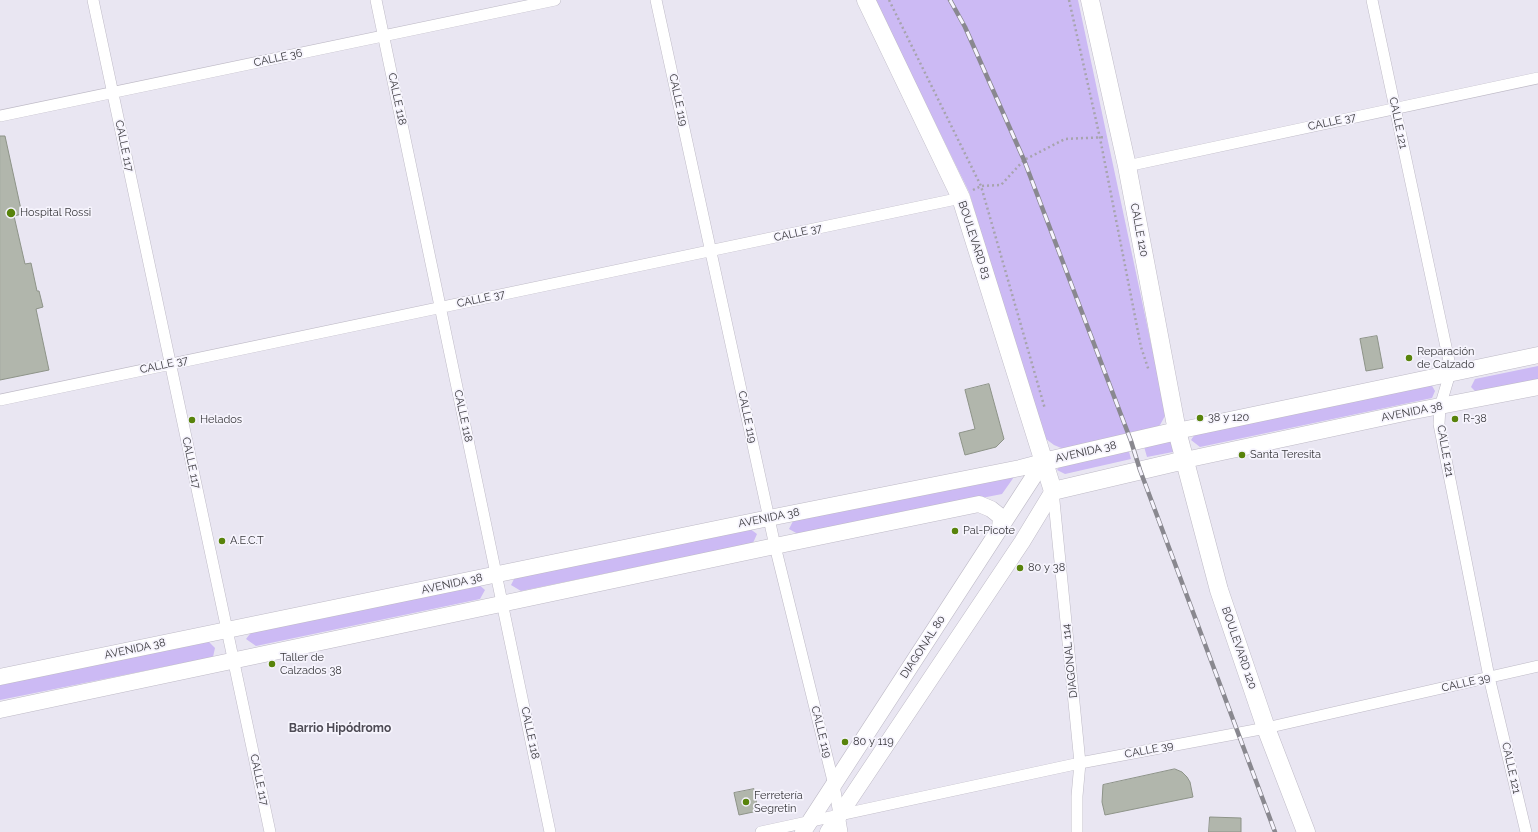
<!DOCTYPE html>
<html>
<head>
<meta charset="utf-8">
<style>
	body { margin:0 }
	canvas { display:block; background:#e9e6f2 }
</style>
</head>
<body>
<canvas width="1538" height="832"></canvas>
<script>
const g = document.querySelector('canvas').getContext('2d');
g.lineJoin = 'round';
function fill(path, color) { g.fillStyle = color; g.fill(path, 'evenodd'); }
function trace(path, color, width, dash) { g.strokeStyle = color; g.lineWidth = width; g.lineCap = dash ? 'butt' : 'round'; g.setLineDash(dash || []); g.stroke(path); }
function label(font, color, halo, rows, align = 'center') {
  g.font = font + ' Raleway,sans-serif'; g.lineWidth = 3.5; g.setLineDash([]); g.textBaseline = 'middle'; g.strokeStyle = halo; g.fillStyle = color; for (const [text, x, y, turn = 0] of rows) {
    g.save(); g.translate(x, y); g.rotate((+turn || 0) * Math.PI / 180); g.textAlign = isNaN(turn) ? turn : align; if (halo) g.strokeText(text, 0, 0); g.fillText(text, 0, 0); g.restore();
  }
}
fill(new Path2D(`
	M 875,0 L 1078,0 L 1166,414 L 1160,425 L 1151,431 L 1066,450 L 1054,445 L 1042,436 L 969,192 Z
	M 1538,366 L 1538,380 L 1476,392 L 1471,387 L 1475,379 Z
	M 1431,384 L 1435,391 L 1432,398 L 1200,447 L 1191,440 L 1197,431 Z
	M 1174,437 L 1178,451 L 1147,457 L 1143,443 Z
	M 1128,448 L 1131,459 L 1065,474 L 1057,470 L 1063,462 Z
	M 1014,477 L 1002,494 L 798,534 L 789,529 L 794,519 Z
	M 749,528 L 757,534 L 753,543 L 521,591 L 511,585 L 516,575 Z
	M 477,583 L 485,590 L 480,599 L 256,646 L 246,639 L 253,630 Z
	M 207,640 L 215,648 L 213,657 L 0,700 L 0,684 Z`), '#ccbaf4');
const building = new Path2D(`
	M 0,136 L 5,136 L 22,214 L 14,216 L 25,264 L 31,263 L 37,291 L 39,291 L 43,307 L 36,309 L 49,370 L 0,380 Z
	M 1377,336 L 1383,368 L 1366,371 L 1360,339 Z
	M 989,384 L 1004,439 L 996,447 L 965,455 L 959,433 L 975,429 L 965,390 Z
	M 1175,769 L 1182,772 L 1187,777 L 1190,782 L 1193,797 L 1105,815 L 1102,802 L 1103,785 Z
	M 754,789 L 758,811 L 739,815 L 734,793 Z
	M 1210,817 L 1241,818 L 1241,832 L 1209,832 Z`);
fill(building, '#b1b6ac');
trace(building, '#8d9388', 1);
const minor = new Path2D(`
	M 93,0 L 270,832
	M 376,0 L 550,832
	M 656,0 L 775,546 L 834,785 L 842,832
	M 1372,0 L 1449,361 L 1450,373 L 1440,407 L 1439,424 L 1489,677 L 1526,832
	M 0,116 L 555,0
	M 1127,166 L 1538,78
	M 0,400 L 961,198
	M 1053,491 L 1080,763 L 1077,796 L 1077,832
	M 761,832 L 1080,763 L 1266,728 L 1538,666`);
const secondary = new Path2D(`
	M 1177,431 L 1538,355
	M 1185,460 L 1409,412 L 1538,387
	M 0,677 L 769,518 L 1020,468 L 1043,462
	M 0,710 L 775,546 L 979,504 L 991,509 L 1001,517 L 1000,528
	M 803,832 L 1043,462
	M 828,832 L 1022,542 L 1053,491`);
const primary = new Path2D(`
	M 866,0 L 961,198 L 1053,491 L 1185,460
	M 1090,0 L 1127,166 L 1177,431 L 1219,590 L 1266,728 L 1306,832
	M 1043,462 L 1177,431`);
trace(minor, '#bebac6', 12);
trace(secondary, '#bebac6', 17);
trace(primary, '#bebac6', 19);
trace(new Path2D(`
	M 889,0 L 981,186 L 1045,409
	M 1069,0 L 1100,138 L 1141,347 L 1149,371
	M 973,190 L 981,186 L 1001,185 L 1024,160 L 1065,139 L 1106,137`), '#a7a4ad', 2.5, [2, 3]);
trace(minor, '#fff', 11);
trace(secondary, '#fff', 16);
trace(primary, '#fff', 18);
const rail = new Path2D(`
	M 950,0 L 965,27 L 1024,160 L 1131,441 L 1140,470 L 1275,832`);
trace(rail, '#89888f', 4.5);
trace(rail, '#f6f4fd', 3, [9]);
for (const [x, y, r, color] of [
	[11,213,5,"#58830b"],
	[1409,358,4,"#58830b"],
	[1200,418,4,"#58830b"],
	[1455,419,4,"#58830b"],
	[192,420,4,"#58830b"],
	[1242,455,4,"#58830b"],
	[955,531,4,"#58830b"],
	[222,541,4,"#58830b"],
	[1020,568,4,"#58830b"],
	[272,664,4,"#58830b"],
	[845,742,4,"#58830b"],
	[746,802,4,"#58830b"]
]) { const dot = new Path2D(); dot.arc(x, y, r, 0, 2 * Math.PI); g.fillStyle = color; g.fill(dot); trace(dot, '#f6f4fd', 1.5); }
label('11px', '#39383c', '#f6f4fd', [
	["CALLE 36",278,58,-12],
	["CALLE 118",397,99,78],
	["CALLE 119",678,100,78],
	["CALLE 37",1332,122,-12],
	["CALLE 121",1398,123,78],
	["CALLE 117",124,146,78],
	["CALLE 120",1139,230,79],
	["CALLE 37",798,233,-12],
	["BOULEVARD 83",974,240,72],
	["CALLE 37",481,299,-12],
	["CALLE 37",164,365,-12],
	["AVENIDA 38",1412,412,-11],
	["CALLE 118",463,416,78],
	["CALLE 119",747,417,78],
	["CALLE 121",1445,451,80],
	["AVENIDA 38",1086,452,-13],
	["CALLE 117",191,463,78],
	["AVENIDA 38",769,518,-11],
	["AVENIDA 38",452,584,-12],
	["DIAGONAL 80",923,647,-57],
	["BOULEVARD 120",1239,648,71],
	["AVENIDA 38",135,649,-12],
	["DIAGONAL 114",1070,661,-96],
	["CALLE 39",1466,683,-13],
	["CALLE 119",821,732,76],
	["CALLE 118",530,733,78],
	["CALLE 39",1149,750,-11],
	["CALLE 121",1511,768,77],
	["CALLE 117",259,780,78]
]);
label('11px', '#39383c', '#f6f4fd', [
	["Hospital Rossi",20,213],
	["Reparación",1417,352],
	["de Calzado",1417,365],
	["38 y 120",1208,418],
	["R-38",1463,419],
	["Helados",200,420],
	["Santa Teresita",1250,455],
	["Pal-Picote",963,531],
	["A.E.C.T",230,541],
	["80 y 38",1028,568],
	["Taller de",280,658],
	["Calzados 38",280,671],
	["80 y 119",853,742],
	["Ferretería",754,796],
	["Segretin",754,809]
], 'left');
label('bold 12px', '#4d4a54', '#f6f4fd', [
	["Barrio Hipódromo",340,728]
]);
</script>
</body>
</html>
